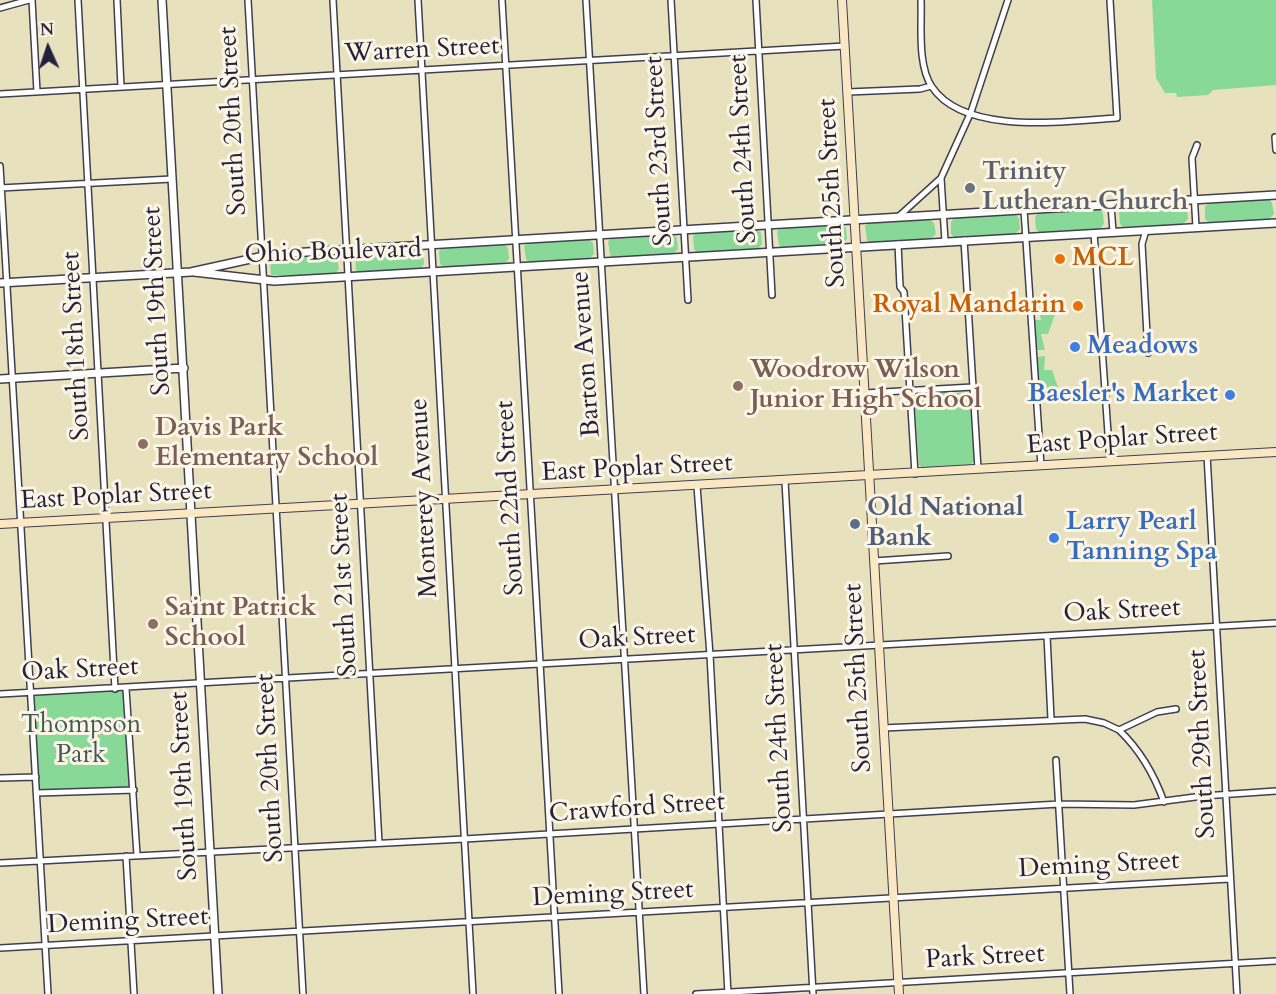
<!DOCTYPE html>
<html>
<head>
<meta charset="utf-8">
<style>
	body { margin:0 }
	#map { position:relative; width:1276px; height:994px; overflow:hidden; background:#e8e1bd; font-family:Cardo,serif }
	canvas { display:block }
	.north { position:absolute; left:18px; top:18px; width:60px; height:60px; -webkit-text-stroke:4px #fcf5e5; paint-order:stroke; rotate:357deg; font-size:16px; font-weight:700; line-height:24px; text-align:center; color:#22223b }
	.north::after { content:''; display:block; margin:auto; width:21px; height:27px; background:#22223b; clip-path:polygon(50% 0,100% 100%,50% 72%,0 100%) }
</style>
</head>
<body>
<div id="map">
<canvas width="1276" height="994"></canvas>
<div class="north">N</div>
</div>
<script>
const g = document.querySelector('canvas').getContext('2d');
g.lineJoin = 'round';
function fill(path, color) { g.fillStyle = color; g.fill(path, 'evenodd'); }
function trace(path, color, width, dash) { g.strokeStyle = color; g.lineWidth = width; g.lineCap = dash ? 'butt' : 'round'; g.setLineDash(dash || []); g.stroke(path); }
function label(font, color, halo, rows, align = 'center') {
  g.font = font + ' Cardo,serif'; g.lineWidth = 6; g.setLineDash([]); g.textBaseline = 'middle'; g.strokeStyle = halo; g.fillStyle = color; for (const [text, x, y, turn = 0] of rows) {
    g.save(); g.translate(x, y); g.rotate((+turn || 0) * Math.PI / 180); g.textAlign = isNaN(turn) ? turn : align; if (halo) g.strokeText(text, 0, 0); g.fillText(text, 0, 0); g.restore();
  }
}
fill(new Path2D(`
	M 1152,0 L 1276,0 L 1276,85 L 1213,90 L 1208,95 L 1177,97 L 1176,93 L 1165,93 L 1156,78 Z
	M 1269,199 L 1272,203 L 1274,214 L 1269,219 L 1208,222 L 1205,219 L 1205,207 L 1208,203 Z
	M 1183,204 L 1187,208 L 1188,219 L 1183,224 L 1123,227 L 1120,224 L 1119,212 L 1122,208 Z
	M 1099,209 L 1103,213 L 1104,224 L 1100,229 L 1039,232 L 1036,229 L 1035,217 L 1038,213 Z
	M 1015,214 L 1019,218 L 1020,229 L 1015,234 L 954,237 L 951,234 L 951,222 L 954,218 Z
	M 930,220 L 934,223 L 936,234 L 931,239 L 870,243 L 867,240 L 865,226 L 869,223 Z
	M 842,224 L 846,228 L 847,239 L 842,244 L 782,248 L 779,245 L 777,231 L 781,228 Z
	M 757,229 L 761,233 L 762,244 L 758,249 L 697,252 L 694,249 L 693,236 L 696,233 Z
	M 673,234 L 677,238 L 678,249 L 673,254 L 613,258 L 610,255 L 608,241 L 612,238 Z
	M 589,239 L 593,243 L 594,254 L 589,259 L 529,262 L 526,259 L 524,246 L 528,243 Z
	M 504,244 L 508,248 L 509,259 L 504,264 L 444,267 L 440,264 L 439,251 L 443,248 Z
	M 419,249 L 423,253 L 424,264 L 420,269 L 359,273 L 356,270 L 355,256 L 358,253 Z
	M 336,253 L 339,269 L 334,275 L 271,275 L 270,263 L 278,257 Z
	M 1055,314 L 1048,334 L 1041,334 L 1045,350 L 1036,350 L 1035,320 L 1041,320 L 1040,315 Z
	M 1045,356 L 1044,370 L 1052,370 L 1059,390 L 1045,391 L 1045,386 L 1039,386 L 1037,357 Z
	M 949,391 L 952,393 L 969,392 L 974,461 L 971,465 L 923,468 L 919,465 L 914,395 Z
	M 126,689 L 134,790 L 37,793 L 30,693 Z`), '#88d998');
const minor = new Path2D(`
	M 32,0 L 37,92
	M 78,0 L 115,689
	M 117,0 L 121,87
	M 248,0 L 303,994
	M 333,0 L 379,843
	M 418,0 L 473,994
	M 502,0 L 559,994
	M 586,0 L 644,994
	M 671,0 L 688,300
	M 756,0 L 772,295
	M 921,0 C 922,25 917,65 932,87 C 965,136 1066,121 1117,118 L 1110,0
	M 0,8 L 29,0
	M 848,92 L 920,89 L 931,86
	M 0,94 L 845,46
	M 1275,137 L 1276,150
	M 0,166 L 48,994
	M 941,178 L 945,241
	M 0,188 L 172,179
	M 1111,205 L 1113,232
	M 1024,210 L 1041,466
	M 898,217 L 941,178 L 971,112 L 1008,0
	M 1196,227 L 1192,158 L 1197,145
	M 1146,230 L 1142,244 L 1148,353
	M 1094,233 L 1110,462
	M 964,240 L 978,469
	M 898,244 L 900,287 L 904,292 L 915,474
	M 865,393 L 973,387
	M 1207,455 L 1237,994
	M 785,481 L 813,994
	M 697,486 L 710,655 L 728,994
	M 874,561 L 948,556
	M 1047,636 L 1051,719
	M 126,689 L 137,855
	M 0,694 L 1276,623
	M 883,728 L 1085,719 L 1104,723 L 1119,730 L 1157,712 L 1176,709
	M 1119,730 C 1140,750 1154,774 1164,802
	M 1056,760 L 1070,994
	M 0,778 L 36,777
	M 37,793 L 134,790
	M 126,856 L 134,994
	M 0,863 L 464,839 L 1059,804 L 1134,805 L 1203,796 L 1276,791
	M 0,948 L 1229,879
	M 696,994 L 1276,961`);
const tertiary = new Path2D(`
	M 162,0 L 218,994
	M 194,272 L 274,281 L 1276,223
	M 0,283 L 191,272 L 273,254 L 1276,195
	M 0,379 L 184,368`);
const secondary = new Path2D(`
	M 842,0 L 899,994
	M 0,524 L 1276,452`);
trace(minor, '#403f4e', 8);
trace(tertiary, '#403f4e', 10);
trace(secondary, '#403f4e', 10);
trace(minor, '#fff', 5);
trace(tertiary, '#fff', 7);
trace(secondary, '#fae7c3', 8);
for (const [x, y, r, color] of [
	[970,188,6,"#6b7280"],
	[1060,259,6,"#e8710a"],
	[1078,306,6,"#e8710a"],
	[1075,347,6,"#3f7fe0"],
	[738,386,6,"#8d6e63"],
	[1230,395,6,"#3f7fe0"],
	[143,444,6,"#8d6e63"],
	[855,524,6,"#5c6f8a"],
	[1054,538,6,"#3f7fe0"],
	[153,624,6,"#8d6e63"]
]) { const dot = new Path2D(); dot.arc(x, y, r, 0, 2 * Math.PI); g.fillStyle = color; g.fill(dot); trace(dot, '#fcf5e5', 2); }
label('26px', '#22223b', '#fcf5e5', [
	["Warren Street",422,51,-3],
	["South 20th Street",234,121,-93],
	["South 24th Street",744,149,-93],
	["South 23rd Street",660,151,-93],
	["South 25th Street",833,193,-93],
	["Ohio Boulevard",333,253,-2],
	["South 19th Street",158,301,-93],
	["South 18th Street",77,346,-93],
	["Barton Avenue",587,354,-94],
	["East Poplar Street",1122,440,-4],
	["East Poplar Street",637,469,-3],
	["East Poplar Street",116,497,-3],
	["Monterey Avenue",425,498,-93],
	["South 22nd Street",511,498,-93],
	["South 21st Street",345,585,-93],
	["Oak Street",1122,612,-3],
	["Oak Street",637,639,-3],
	["Oak Street",80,671,-3],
	["South 25th Street",859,678,-93],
	["South 24th Street",780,738,-93],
	["South 29th Street",1203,744,-93],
	["South 20th Street",271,768,-93],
	["South 19th Street",185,786,-93],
	["Crawford Street",637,809,-4],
	["Deming Street",1099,866,-3],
	["Deming Street",613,895,-3],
	["Deming Street",128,922,-3],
	["Park Street",985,958,-3]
]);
label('bold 26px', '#5b616d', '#fcf5e5', [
	["Trinity",982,173],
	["Lutheran Church",982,203]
], 'left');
label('bold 26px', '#c56008', '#fcf5e5', [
	["MCL",1072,259],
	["Royal Mandarin",1066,306,"right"]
], 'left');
label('bold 26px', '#366cbe', '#fcf5e5', [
	["Meadows",1087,347],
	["Baesler's Market",1218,395,"right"],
	["Larry Pearl",1066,523],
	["Tanning Spa",1066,553]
], 'left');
label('bold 26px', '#785e54', '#fcf5e5', [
	["Woodrow Wilson",750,371],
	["Junior High School",750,401],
	["Davis Park",155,429],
	["Elementary School",155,459],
	["Saint Patrick",165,609],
	["School",165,639]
], 'left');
label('bold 26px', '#4e5e75', '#fcf5e5', [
	["Old National",867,509],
	["Bank",867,539]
], 'left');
label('26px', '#415957', '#fcf5e5', [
	["Thompson",81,726],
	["Park",81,756]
]);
</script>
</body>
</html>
